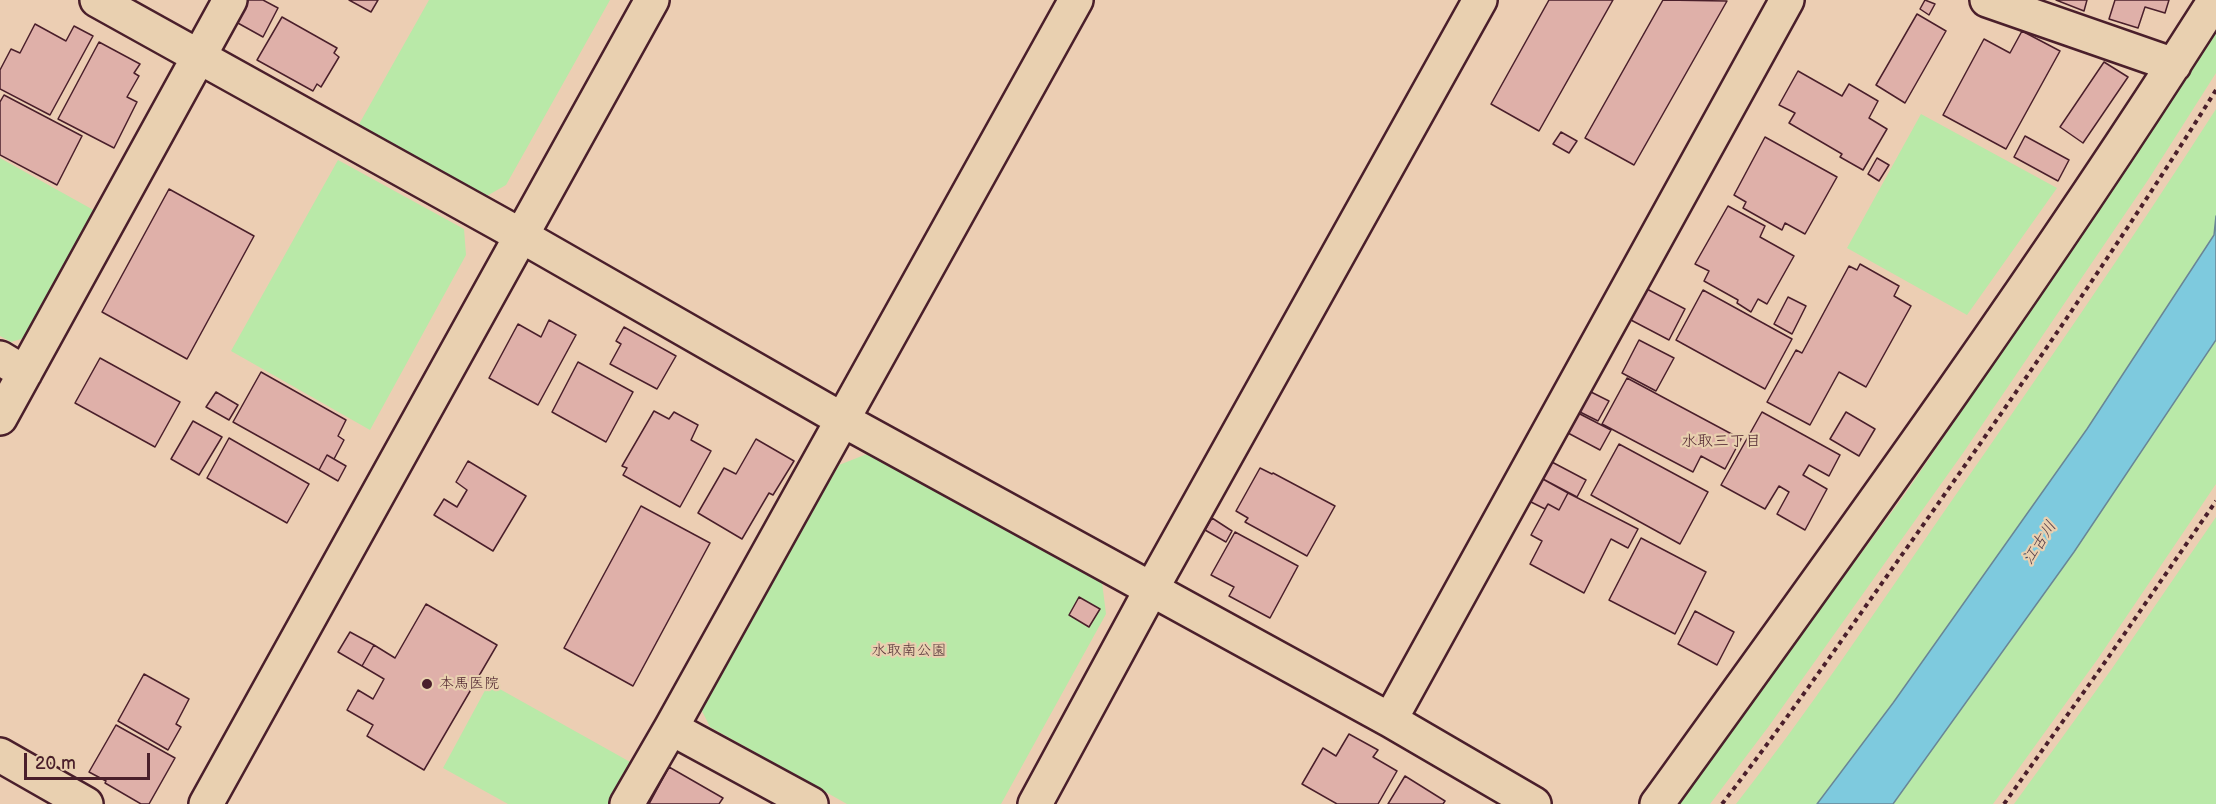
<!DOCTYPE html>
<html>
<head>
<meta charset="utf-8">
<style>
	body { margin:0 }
	#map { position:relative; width:2216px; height:804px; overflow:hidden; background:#ecceb3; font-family:"Balsamiq Sans",sans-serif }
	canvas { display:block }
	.scale { position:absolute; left:24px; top:753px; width:126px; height:27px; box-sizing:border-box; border:3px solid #4a1f2b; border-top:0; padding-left:8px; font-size:18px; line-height:21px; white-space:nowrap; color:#4a1f2b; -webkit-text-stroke:4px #e9d0b0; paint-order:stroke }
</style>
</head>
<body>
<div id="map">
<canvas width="2216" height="804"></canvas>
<div class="scale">20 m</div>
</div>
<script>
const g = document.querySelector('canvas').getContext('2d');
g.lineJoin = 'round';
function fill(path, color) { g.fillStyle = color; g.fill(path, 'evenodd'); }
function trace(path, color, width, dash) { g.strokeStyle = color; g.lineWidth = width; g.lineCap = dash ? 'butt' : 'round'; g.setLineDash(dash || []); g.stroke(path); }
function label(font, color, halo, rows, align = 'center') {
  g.font = font + ' "Balsamiq Sans","Klee One",sans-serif'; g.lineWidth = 4.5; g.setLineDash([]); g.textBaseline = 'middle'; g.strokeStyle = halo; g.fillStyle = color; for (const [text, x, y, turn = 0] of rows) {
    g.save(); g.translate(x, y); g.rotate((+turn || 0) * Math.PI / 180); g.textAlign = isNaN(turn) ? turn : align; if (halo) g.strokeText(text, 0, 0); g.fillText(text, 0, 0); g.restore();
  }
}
fill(new Path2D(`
	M 429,0 L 610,0 L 506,185 L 485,197 L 358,126 Z
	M 2216,31 L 2216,73 L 2148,180 L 1963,453 L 1769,726 L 1710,804 L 1676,804 L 1905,494 L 2130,164 Z
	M 2216,109 L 2216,216 L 2214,234 L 2087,429 L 1893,703 L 1817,804 L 1736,804 C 1808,712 1873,615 1939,519 C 2033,384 2127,248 2216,109 Z
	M 1921,114 L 2057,188 L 1967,315 L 1847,248 Z
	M 0,158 L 97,212 L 28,337 L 11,342 L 0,336 Z
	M 338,160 L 464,229 L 466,255 L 370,430 L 231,351 Z
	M 2216,340 L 2216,484 L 2097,660 L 1993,804 L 1893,804 L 2074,552 Z
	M 867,454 L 1102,582 L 1106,614 L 1001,804 L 847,804 L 710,727 L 700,707 L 839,465 Z
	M 2216,517 L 2216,804 L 2014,804 L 2111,670 Z
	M 489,683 L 632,763 L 609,804 L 508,804 L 443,768 Z`), '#b9e9a8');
const water = new Path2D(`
	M 2216,216 L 2216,340 L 2074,552 L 1893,804 L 1817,804 L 1893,703 L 2087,429 L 2214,235 Z`);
fill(water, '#7ecade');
trace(water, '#698696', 1.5);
const building = new Path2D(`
	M 247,0 L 263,0 L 278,8 L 263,37 L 236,22 Z
	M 349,0 L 378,0 L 371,12 Z
	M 1549,0 L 1613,0 L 1539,131 L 1491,104 Z
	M 1663,0 L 1727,1 L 1634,165 L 1585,138 Z
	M 1925,0 L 1935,4 L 1929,15 L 1920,9 Z
	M 2056,0 L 2087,0 L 2084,11 Z
	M 2115,0 L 2169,0 L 2165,13 L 2145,7 L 2138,28 L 2109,19 Z
	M 1917,14 L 1946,31 L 1905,103 L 1876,85 Z
	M 282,17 L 337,48 L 334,53 L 339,57 L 321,87 L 317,84 L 313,91 L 257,60 Z
	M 35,24 L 66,41 L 74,26 L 93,36 L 50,115 L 0,89 L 0,70 L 11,49 L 20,53 Z
	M 2022,31 L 2060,51 L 2006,149 L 1943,115 L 1984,39 L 2010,53 Z
	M 99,42 L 140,64 L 134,73 L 139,76 L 127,97 L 137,102 L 114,148 L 58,119 Z
	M 2104,62 L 2128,77 L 2083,143 L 2060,127 Z
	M 1798,71 L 1842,96 L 1849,84 L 1878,101 L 1869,118 L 1887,129 L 1863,170 L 1840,157 L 1842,154 L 1789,123 L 1795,113 L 1779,105 Z
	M 4,95 L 82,136 L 57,185 L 0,155 L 0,102 Z
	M 1561,132 L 1577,141 L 1569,153 L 1553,144 Z
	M 2025,136 L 2069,160 L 2058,181 L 2014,157 Z
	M 1765,137 L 1837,177 L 1805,234 L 1785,223 L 1782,230 L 1743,208 L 1746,202 L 1734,195 Z
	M 1877,158 L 1889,165 L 1879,181 L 1868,174 Z
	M 169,189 L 254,236 L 187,359 L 102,312 Z
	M 1728,206 L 1765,226 L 1760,237 L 1794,256 L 1767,304 L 1758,299 L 1751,312 L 1737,303 L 1738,300 L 1704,281 L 1709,271 L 1695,264 Z
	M 1860,264 L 1899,286 L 1894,296 L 1911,306 L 1866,387 L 1839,372 L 1810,425 L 1767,402 L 1796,350 L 1802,353 L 1849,266 L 1857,270 Z
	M 1645,288 L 1685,309 L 1669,340 L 1629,319 Z
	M 1703,290 L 1792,339 L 1765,389 L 1676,340 Z
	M 1788,297 L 1806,306 L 1792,334 L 1774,324 Z
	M 549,320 L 576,335 L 538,405 L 489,378 L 518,324 L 541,337 Z
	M 624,327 L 676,356 L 657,389 L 610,364 L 621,344 L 616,341 Z
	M 1639,340 L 1674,358 L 1656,391 L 1622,373 Z
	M 100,358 L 180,402 L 155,447 L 75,403 Z
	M 578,362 L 633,392 L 606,442 L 552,412 Z
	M 261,372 L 346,420 L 338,436 L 344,440 L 334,459 L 327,455 L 319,470 L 233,422 Z
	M 1627,378 L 1741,439 L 1725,469 L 1701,456 L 1693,472 L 1602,424 Z
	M 1589,391 L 1609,401 L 1598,421 L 1578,411 Z
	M 216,392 L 238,405 L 229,420 L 206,407 Z
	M 654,411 L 669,419 L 674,412 L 698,425 L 691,440 L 711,451 L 680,507 L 623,475 L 627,468 L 622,466 Z
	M 1762,412 L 1840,455 L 1829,476 L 1809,465 L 1803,475 L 1827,489 L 1805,530 L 1777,514 L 1789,492 L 1779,486 L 1765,509 L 1721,485 Z
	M 1846,412 L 1875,429 L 1859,456 L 1830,439 Z
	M 1578,413 L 1611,430 L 1600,450 L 1568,433 Z
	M 193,421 L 222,437 L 199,475 L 171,459 Z
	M 229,438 L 309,484 L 287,523 L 207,478 Z
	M 756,439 L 794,461 L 773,495 L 769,493 L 742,539 L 698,513 L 724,468 L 736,474 Z
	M 1619,444 L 1708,492 L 1680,544 L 1591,495 Z
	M 327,455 L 346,466 L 338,481 L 319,470 Z
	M 468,461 L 526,496 L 493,551 L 434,515 L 444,499 L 457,507 L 467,490 L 456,482 Z
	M 1550,461 L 1586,480 L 1577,497 L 1541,478 Z
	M 1260,468 L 1272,474 L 1273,473 L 1335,506 L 1307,556 L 1245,522 L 1248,518 L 1236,511 Z
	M 1541,478 L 1568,493 L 1559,510 L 1548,504 L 1545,509 L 1529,501 Z
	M 1568,493 L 1638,529 L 1628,548 L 1611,539 L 1584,593 L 1530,564 L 1542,541 L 1531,535 L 1548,504 L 1559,510 Z
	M 641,506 L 710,543 L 633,686 L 564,648 Z
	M 1212,518 L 1232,531 L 1226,542 L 1205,530 Z
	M 1235,532 L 1298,566 L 1270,618 L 1229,596 L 1234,587 L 1211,575 Z
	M 1641,538 L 1706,572 L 1675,634 L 1609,600 Z
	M 1079,597 L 1100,609 L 1089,627 L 1069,615 Z
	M 426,604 L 497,645 L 424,770 L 367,736 L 373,725 L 347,710 L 358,690 L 373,699 L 384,679 L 362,666 L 374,645 L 395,658 Z
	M 1695,611 L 1734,632 L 1717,665 L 1678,644 Z
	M 350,632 L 374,645 L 362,666 L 338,652 Z
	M 144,674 L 189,699 L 176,724 L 181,727 L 168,750 L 118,721 Z
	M 116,725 L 175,758 L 149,804 L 141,804 L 105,783 L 106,781 L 89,772 Z
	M 1349,734 L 1378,750 L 1373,757 L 1397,771 L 1378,804 L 1337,804 L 1302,784 L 1323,748 L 1336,756 Z
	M 669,767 L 723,798 L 719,804 L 649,804 Z
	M 1405,776 L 1445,801 L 1443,804 L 1388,804 Z`);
fill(building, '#dfb0a9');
trace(building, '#4a1f2b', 1.5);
const street = new Path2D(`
	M 97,0 L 520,235 L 843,420 L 1390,720 L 1534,804
	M 1987,0 L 2174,65
	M 0,358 L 25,373
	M 0,418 L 230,0
	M 1390,720 L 1787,0
	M 671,728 L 811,804
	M 0,755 L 86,804
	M 627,804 L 671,728 L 1076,0
	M 1035,804 L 1152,588 L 1480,0
	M 1657,804 C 1848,540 2040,276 2215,0`);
const secondary = new Path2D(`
	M 206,804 L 652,0`);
trace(street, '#4a1f2b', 38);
trace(secondary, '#4a1f2b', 38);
trace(new Path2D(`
	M 1722,804 C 1790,716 1852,625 1916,535 C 2019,389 2121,242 2216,90
	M 2004,804 L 2103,665 L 2216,501`), '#4a1f2b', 4, [4.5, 4.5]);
trace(street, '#e9d0b0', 33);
trace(secondary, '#e9d0b0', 33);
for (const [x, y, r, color] of [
	[427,684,6,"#4a1f2b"]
]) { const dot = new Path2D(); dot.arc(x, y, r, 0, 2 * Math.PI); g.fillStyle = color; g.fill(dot); trace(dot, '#e9d0b0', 2); }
label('15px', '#553338', '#e9d0b0', [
	["水取南公園",909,651]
]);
label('15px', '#4a1f2b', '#e9d0b0', [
	["本馬医院",439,684]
], 'left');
label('16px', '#4a1f2b', '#e9d0b0', [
	["水取三丁目",1721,442]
]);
label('italic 16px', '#523946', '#e9d0b0', [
	["江古川",2040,543,-57]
]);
</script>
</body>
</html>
